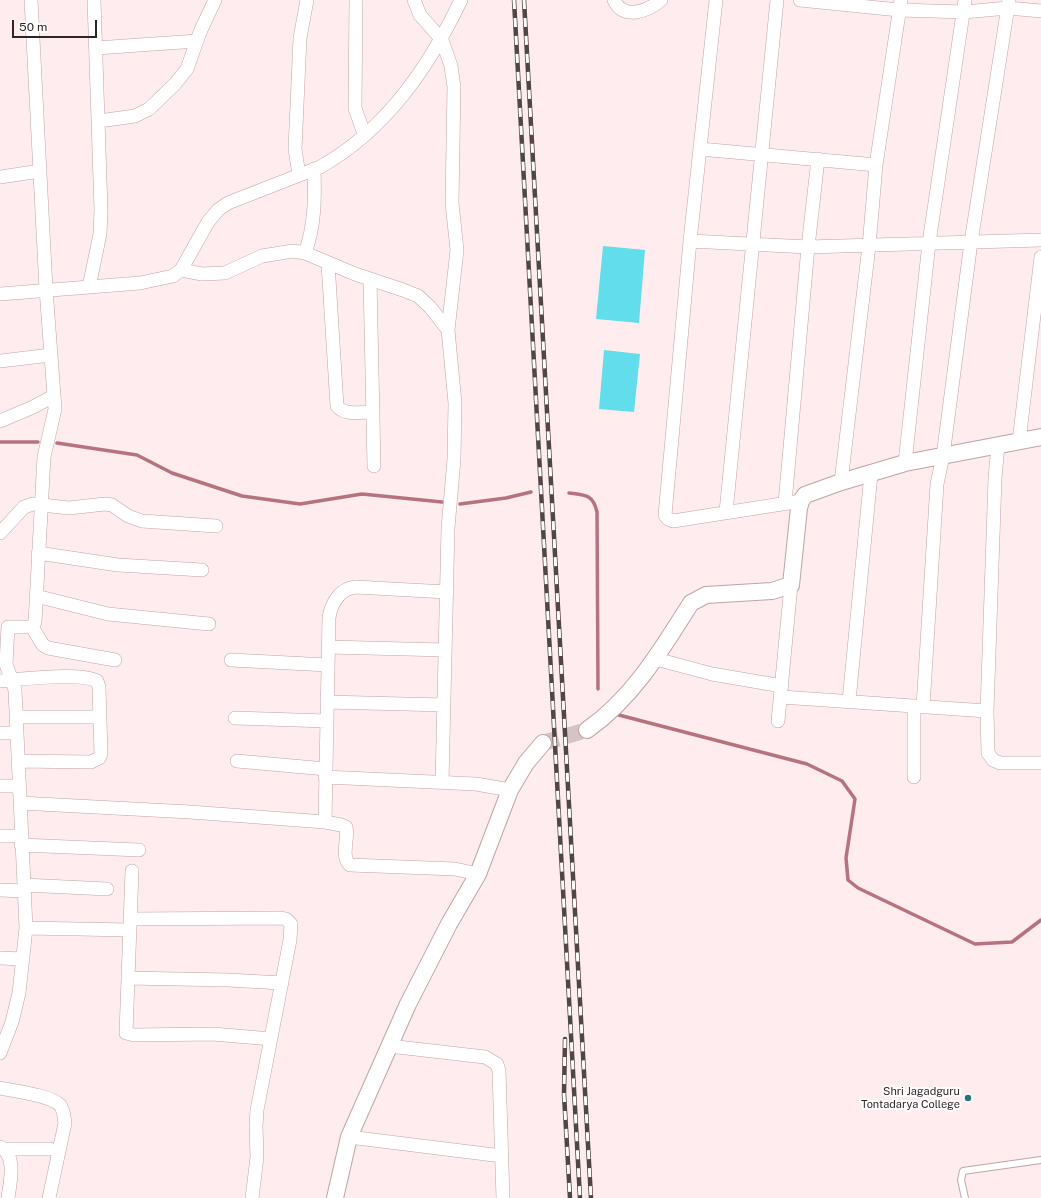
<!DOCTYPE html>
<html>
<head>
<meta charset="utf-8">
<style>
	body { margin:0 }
	#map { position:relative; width:1041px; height:1198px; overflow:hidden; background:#feecee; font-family:"Public Sans",sans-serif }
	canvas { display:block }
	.scale { position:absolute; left:12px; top:20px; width:85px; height:18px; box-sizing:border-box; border:2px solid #302526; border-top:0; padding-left:5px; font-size:12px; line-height:14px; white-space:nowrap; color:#302526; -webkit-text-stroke:3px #fff; paint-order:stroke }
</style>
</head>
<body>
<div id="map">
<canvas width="1041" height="1198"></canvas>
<div class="scale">50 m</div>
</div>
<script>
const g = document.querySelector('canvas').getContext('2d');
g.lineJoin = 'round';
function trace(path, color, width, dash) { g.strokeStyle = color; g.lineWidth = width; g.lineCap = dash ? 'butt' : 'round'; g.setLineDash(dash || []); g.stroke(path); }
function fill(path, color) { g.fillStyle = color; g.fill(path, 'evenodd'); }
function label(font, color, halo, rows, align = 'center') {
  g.font = font + ' "Public Sans",sans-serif'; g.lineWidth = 4; g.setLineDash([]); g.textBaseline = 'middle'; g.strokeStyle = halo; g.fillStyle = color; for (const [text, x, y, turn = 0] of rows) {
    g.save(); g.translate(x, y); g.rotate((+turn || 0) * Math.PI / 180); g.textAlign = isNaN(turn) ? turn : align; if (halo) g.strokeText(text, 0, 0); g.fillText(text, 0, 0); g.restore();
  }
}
trace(new Path2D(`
	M 0,442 L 38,442
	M 57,443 L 137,455 L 172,473 L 242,496 L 300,504 L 362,494 L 442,502
	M 569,493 C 585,495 593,494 597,512 L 598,689
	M 460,504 L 506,498 L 531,492
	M 615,714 L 807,764 L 842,781 L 855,799 L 846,858 L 848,880 L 858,888 L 975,944 L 1012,942 L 1041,920`), '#b6737f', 3.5);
fill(new Path2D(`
	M 603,246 L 645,250 L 639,323 L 596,319 Z
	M 604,350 L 640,354 L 634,412 L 599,409 Z`), '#61ddeb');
trace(new Path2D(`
	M 543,743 L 587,730`), '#d5c4c6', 16, [16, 8]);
const service = new Path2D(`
	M 965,1198 L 961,1180 L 963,1171 L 1041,1160`);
const minor = new Path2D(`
	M 356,0 L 355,108 L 364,134
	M 414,0 L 420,15 L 442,40 L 451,66 L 454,87 L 452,203 L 457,250 L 448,330 L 455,403 L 454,459 L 448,528 L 442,783
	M 614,0 C 623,21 648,11 661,0
	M 716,0 L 690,241 L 665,515 L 668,519 L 673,521 L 801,501
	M 800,0 L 899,10 L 964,12 L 1008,8 L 1041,11
	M 96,48 L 197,41
	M 99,121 L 135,116 L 149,109 L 175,84 L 187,69 L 200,32 L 215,0
	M 700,149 L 876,165
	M 299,175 L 295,149 L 300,38 L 307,0
	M 0,177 L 40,171
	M 690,241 L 808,247 L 1041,240
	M 305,253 C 315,225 315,198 314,169
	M 328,263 L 337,406 C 345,416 361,412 373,412
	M 181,270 L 202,274 L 225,273 L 262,256 L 293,251 L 305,253 L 355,274 L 403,290 L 418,296 L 430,307 L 448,330
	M 370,279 L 374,466
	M 89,287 L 100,234 L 101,210 L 94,0
	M 0,294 L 140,283 L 173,276 L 181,270 L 208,222 L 218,210 L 228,203 L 320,167 C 386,130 429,67 461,0
	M 0,361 L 51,355
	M 0,421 L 31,408 L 54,396
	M 1019,441 L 1041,257
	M 998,445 L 995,478 L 987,711 L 988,753 L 993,760 L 1000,763 L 1041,763
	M 905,463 L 929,243 L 965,0
	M 841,482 L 869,246 L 876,165 L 901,0
	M 785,503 L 808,247 L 818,159
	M 726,512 L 777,0
	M 0,533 L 24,507 L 33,504 L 69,508 L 105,504 L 112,505 L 128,516 L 142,521 L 216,526
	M 38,553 L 118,565 L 202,570
	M 36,596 L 108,614 L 209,624
	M 32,627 L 43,645 L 48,648 L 115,660
	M 329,647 L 445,650
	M 656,659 L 712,674 L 782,686
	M 231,660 L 328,665
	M 0,681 C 21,679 80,672 97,681 L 99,687 L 101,754 L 99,758 L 91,762 L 18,761
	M 781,697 L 987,711
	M 849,701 L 871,474
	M 327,702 L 444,705
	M 914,706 L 914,777
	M 923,707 L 937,484 L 943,456 L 971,242 L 1009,0
	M 16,717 L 100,717
	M 235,718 L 327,721
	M 778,721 L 791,585
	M 0,733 L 17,733
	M 237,761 L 326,769
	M 325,777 L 476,784 L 510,790
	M 0,786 L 19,786
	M 20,803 L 190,812 L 325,822 L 341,825 L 346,827 C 349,839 340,856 350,865 L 455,869 L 478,874
	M 325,822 L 329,618 C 331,603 340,589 355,587 L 447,592
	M 0,836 L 21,836
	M 21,845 L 139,850
	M 132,871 L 126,1033 L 134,1035 L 213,1034 L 271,1039
	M 24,885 L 107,889
	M 0,890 L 24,891
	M 130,919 L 281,918 L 286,919 L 291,924 L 290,940 L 257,1110 L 256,1126 L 257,1157 L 252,1198
	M 26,928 L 130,930
	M 0,958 L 23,959
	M 128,978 L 228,980 L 282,983
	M 389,1046 L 485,1057 L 497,1064 L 499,1071 L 503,1198
	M 0,1053 L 12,1022 L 19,993 L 26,928 L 15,690 L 6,664 L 8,627 L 32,627 L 35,622 L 44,457 L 55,409 L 46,289 L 31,0
	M 0,1088 C 14,1091 50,1095 60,1105 C 64,1110 64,1117 65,1123 L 49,1198
	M 349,1137 L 502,1156
	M 0,1147 C 17,1155 10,1183 8,1198
	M 5,1149 L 50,1149`);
const tertiary = new Path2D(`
	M 587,730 C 633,698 662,649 691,603 L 706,595 L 772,591 L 791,585 L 799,508 L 801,501 L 805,495 L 841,482 L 905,463 L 1041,437
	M 335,1198 L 349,1137 L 408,1004 L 449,924 L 478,874 L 510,790 L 526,763 L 543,743`);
trace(service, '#bfa3a6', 8);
trace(minor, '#bfa3a6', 14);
trace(tertiary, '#bfa3a6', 18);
trace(service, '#fff', 6);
trace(minor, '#fff', 13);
trace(tertiary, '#fff', 16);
const rail = new Path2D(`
	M 514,0 L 580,1198
	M 524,0 L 591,1198
	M 565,1039 L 564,1094 L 570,1198`);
trace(rail, '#514546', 4.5);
trace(rail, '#fff', 3, [9]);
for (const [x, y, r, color] of [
	[968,1098,4,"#28727a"]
]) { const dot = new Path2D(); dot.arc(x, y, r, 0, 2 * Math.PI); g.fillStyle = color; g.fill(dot); trace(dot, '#fff', 1.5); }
label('11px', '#302526', '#fff', [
	["Shri Jagadguru",960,1092],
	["Tontadarya College",960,1105]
], 'right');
</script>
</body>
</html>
